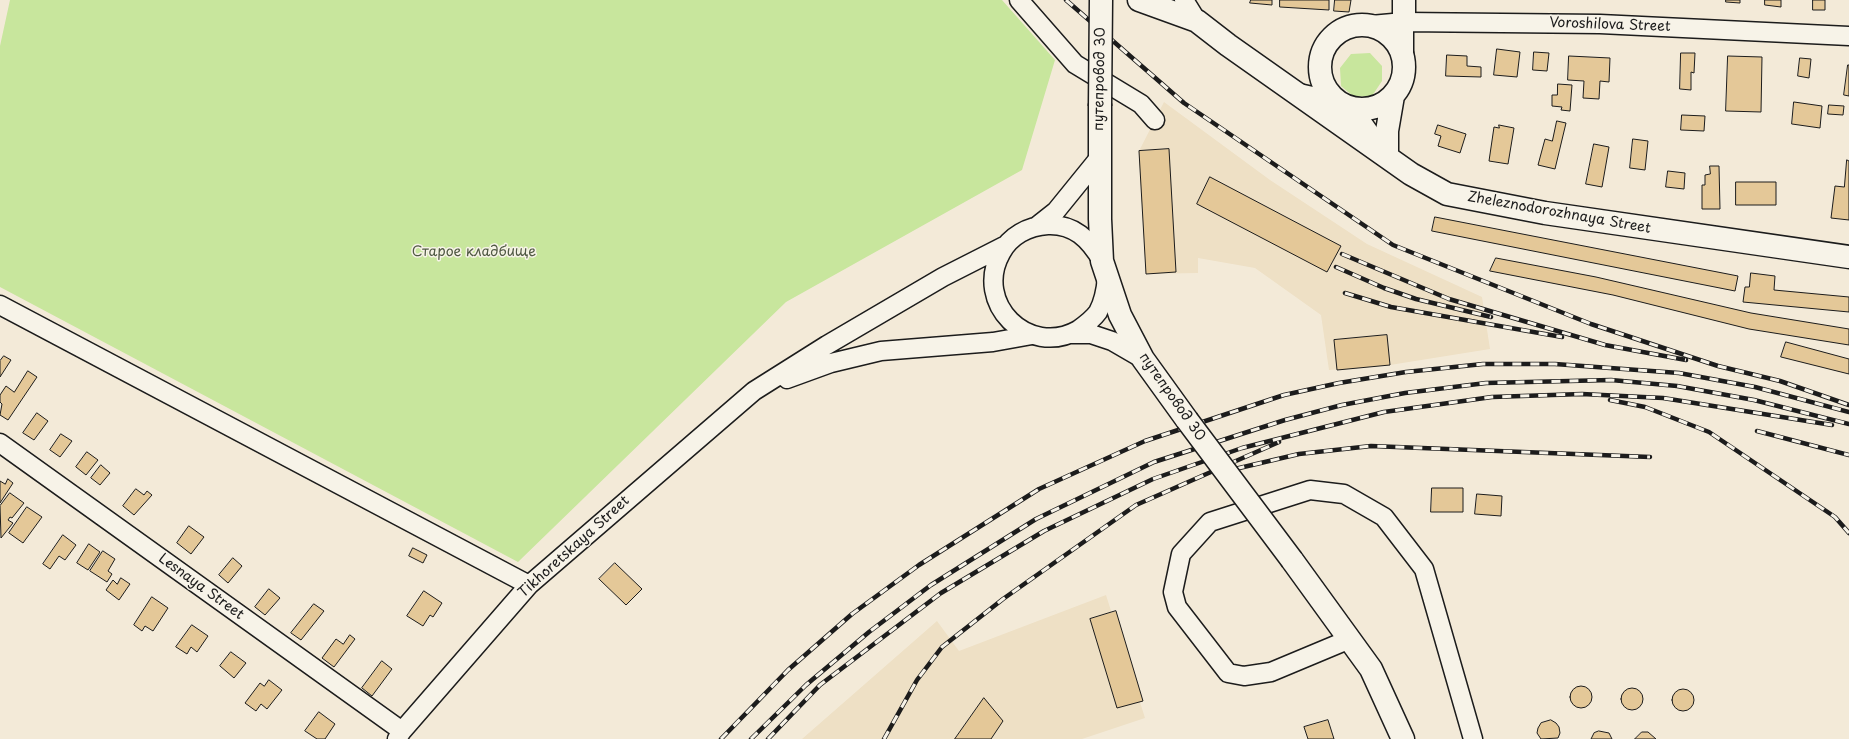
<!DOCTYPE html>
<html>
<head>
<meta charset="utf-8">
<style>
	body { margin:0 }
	canvas { display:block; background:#f3ead8 }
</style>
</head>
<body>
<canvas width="1849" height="739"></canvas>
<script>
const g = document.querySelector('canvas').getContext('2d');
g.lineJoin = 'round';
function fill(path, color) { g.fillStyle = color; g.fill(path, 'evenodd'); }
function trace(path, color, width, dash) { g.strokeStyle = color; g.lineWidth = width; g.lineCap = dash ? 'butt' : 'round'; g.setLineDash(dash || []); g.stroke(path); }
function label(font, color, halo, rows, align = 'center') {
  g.font = font + ' "Playpen Sans",sans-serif'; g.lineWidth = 3; g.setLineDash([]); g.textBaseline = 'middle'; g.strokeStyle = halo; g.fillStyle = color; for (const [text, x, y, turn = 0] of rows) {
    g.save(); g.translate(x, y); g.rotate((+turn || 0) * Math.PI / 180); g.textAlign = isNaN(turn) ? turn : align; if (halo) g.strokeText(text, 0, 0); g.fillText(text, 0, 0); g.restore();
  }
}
fill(new Path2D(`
	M 1164,102 L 1270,180 L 1367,244 L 1482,297 L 1490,349 L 1390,365 L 1329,370 L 1321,315 L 1255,268 L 1198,258 L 1198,273 L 1146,274 L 1139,151 Z
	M 1106,595 L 1145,718 L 1082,739 L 802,739 L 937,621 L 959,651 Z`), '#eee0c5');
fill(new Path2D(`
	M 10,0 L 1002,0 L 1055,60 L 1022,170 L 786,302 L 518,562 L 0,287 L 0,46 Z
	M 1370,53 L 1382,66 L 1382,81 L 1372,96 L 1354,97 L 1341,86 L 1340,68 L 1351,54 Z`), '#c8e69d');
const building = new Path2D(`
	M 1251,0 L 1272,0 L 1272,5 L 1250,3 Z
	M 1280,0 L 1329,0 L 1329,10 L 1280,7 Z
	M 1335,0 L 1351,0 L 1349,12 L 1334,11 Z
	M 1726,0 L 1740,0 L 1740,3 L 1726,2 Z
	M 1765,0 L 1781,0 L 1781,7 L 1765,5 Z
	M 1813,0 L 1825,0 L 1825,10 L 1813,10 Z
	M 1497,49 L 1520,52 L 1517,77 L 1494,75 Z
	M 1534,52 L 1549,53 L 1547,71 L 1533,70 Z
	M 1681,53 L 1695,53 L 1694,73 L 1691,72 L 1691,90 L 1680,89 Z
	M 1447,55 L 1467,56 L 1467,66 L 1481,67 L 1481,77 L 1446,76 Z
	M 1569,56 L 1610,58 L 1609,82 L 1600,81 L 1599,99 L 1583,98 L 1584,81 L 1568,80 Z
	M 1728,56 L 1762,57 L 1761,112 L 1726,111 Z
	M 1800,58 L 1811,59 L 1809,78 L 1798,76 Z
	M 1848,65 L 1849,65 L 1849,96 L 1844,95 Z
	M 1558,84 L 1572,85 L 1570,111 L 1561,110 L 1562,107 L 1552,106 L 1552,95 L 1557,95 Z
	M 1794,102 L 1822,106 L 1820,128 L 1792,124 Z
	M 1829,105 L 1844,106 L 1843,115 L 1828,114 Z
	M 1682,115 L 1705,116 L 1704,131 L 1681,130 Z
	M 1557,121 L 1566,123 L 1555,169 L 1538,165 L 1545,139 L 1552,141 Z
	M 1438,125 L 1466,134 L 1460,153 L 1438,146 L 1441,136 L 1435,134 Z
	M 1499,125 L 1514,128 L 1508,164 L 1489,161 L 1494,127 L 1499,128 Z
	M 1633,139 L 1648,141 L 1645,170 L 1630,168 Z
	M 1594,144 L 1609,147 L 1602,187 L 1586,184 Z
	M 1169,149 L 1176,272 L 1146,274 L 1139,151 Z
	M 1847,160 L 1849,161 L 1849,220 L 1831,218 L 1835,186 L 1844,187 Z
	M 1710,166 L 1719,166 L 1720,209 L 1702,209 L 1702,185 L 1705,185 L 1705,175 L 1710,174 Z
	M 1668,171 L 1685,173 L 1684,189 L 1666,187 Z
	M 1210,177 L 1341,246 L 1327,272 L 1197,204 Z
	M 1736,182 L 1776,182 L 1776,205 L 1736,205 Z
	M 1435,217 L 1738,276 L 1735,291 L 1432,231 Z
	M 1496,258 L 1596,277 L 1751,313 L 1849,329 L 1849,345 L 1749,329 L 1613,295 L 1490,271 Z
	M 1751,273 L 1775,276 L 1774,290 L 1849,297 L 1849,312 L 1743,302 L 1745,287 L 1749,287 Z
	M 1387,335 L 1390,365 L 1337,370 L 1334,340 Z
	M 1786,342 L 1849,359 L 1849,374 L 1781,357 Z
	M 4,356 L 11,360 L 0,377 L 0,361 Z
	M 28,371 L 37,377 L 8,420 L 0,415 L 2,404 L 0,402 L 0,395 L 6,386 L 14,392 Z
	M 37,413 L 48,421 L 34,440 L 23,433 Z
	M 61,434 L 72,441 L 60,457 L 50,450 Z
	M 87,452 L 98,460 L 86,475 L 76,467 Z
	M 101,465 L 110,473 L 100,485 L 91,478 Z
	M 8,479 L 13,483 L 0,503 L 0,481 L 5,484 Z
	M 1432,488 L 1463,488 L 1463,512 L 1431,512 Z
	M 136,489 L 144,495 L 147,491 L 152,495 L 134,515 L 123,506 Z
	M 10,493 L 24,503 L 12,518 L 10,517 L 8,520 L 13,523 L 1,538 L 0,506 Z
	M 1477,494 L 1502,496 L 1501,516 L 1475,514 Z
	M 27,507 L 42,517 L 23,543 L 9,533 Z
	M 189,526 L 204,537 L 191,554 L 177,543 Z
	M 63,535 L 76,545 L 65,560 L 59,556 L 50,569 L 43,564 Z
	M 89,544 L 100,552 L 88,570 L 77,563 Z
	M 413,548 L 427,555 L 423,563 L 409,556 Z
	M 103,551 L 115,559 L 108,571 L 112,574 L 107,582 L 90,571 Z
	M 233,558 L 242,566 L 228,583 L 219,575 Z
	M 615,563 L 642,589 L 626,605 L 599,579 Z
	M 121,578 L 130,584 L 119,600 L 106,590 L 113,580 L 117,584 Z
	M 269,589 L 280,598 L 265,615 L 255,607 Z
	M 424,591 L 442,603 L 433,617 L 430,615 L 423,626 L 407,616 Z
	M 152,597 L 168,608 L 153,631 L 145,626 L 142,631 L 134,625 Z
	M 314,604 L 324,611 L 301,640 L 291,633 Z
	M 1116,611 L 1143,701 L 1117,708 L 1090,619 Z
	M 192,625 L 208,636 L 197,652 L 191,647 L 187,654 L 176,647 Z
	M 350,635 L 355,639 L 334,667 L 322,658 L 336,639 L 343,644 Z
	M 231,652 L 246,663 L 234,678 L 220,666 Z
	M 382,661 L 392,669 L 372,696 L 362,688 Z
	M 269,680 L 282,690 L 267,709 L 261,704 L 256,711 L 245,703 L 260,683 L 264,686 Z
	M1570 697a11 11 0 1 1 22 0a11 11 0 1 1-22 0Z
	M1621 699a11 11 0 1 1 22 0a11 11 0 1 1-22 0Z
	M1672 700a11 11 0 1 1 22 0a11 11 0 1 1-22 0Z
	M 984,698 L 1003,721 L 991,739 L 955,739 Z
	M 319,712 L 335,724 L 325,739 L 317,739 L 305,731 Z
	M 1328,720 L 1334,739 L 1308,739 L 1304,727 Z
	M 1551,720 L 1556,723 L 1559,727 L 1560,733 L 1558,738 L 1541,739 L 1537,733 L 1538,728 L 1541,723 Z
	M 1599,731 L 1609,733 L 1612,739 L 1591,739 L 1594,733 Z
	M 1642,732 L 1648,732 L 1656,739 L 1635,739 Z`);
fill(building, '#e4c898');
trace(building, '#1c1c1c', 1);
const minor = new Path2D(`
	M 1019,0 L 1075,64 L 1141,104 L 1155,120
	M 1184,0 L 1197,21
	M 1404,22 L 1404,69
	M 1371,25 L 1404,22 L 1600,24 L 1849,36
	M 1299,93 L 1339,102
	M 1352,108 L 1382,150
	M 1037,226 L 1056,211 L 1099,158
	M 1102,261 C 1089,239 1074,224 1048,225 C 1028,226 1010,236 1001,253 C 973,303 1028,358 1078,330 C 1085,325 1093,319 1098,312 C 1104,301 1106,289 1107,277
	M 0,305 L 529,585
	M 1070,334 L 1091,334 L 1112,341 L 1143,359
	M 787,379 L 831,363 L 881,351 L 993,342 L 1032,335
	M 0,443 L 402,731
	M 1350,639 L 1271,672 L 1244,676 L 1228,673 L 1177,607 L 1173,592 L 1181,554 L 1210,522 L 1310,490 L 1344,494 L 1384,517 L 1424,569 L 1473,739
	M 397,739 L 402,731 L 529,585 L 754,391 L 827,345 L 943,277 L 1004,246`);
const major = new Path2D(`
	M 1139,0 L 1197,21 L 1228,45 L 1411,174 L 1447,194 L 1545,213 L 1849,257
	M 1404,22 L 1404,0
	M1320 67a42 42 0 1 1 84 0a42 42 0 1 1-84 0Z
	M 1100,106 L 1100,219 L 1102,261 L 1120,315 L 1143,359 L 1187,420
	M 1387,157 L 1387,131 L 1393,96
	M 1292,560 L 1371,669 L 1403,739`);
trace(minor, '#1c1c1c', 21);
trace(major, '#1c1c1c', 25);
trace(minor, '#f7f3e8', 18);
trace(major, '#f7f3e8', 22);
const rail = new Path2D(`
	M 1066,0 L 1184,103 L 1393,245 L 1591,324 L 1718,366 L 1780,381 L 1849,405
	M 1342,254 L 1449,299 L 1605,345 L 1686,360
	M 1336,267 L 1384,288 L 1416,299 L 1491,317
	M 1345,293 L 1391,307 L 1562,337
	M 1610,400 L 1645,407 L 1709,432 L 1835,517 L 1849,533
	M 1757,431 L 1849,455
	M 1218,473 L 1299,454 L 1371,446 L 1650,457
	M 721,739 L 788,670 L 852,614 L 919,565 L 1039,489 L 1145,441 L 1284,395 L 1339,383 L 1406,372 L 1483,364 L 1555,364 L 1679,373 L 1755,387 L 1849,412
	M 751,739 L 806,685 L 869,632 L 931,585 L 1036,519 L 1154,462 L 1285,420 L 1342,405 L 1405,393 L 1486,383 L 1611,380 L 1677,386 L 1754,400 L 1849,424
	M 768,739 L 820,685 L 941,593 L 1044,531 L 1153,479 L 1242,448 L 1384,412 L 1492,397 L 1582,394 L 1663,398 L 1832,425
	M 884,739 L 917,680 L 942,647 L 1003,599 L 1136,505 L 1279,442`);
trace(rail, '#1c1c1c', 4.5);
trace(rail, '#f7f3e8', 3, [9]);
const majorBridge = new Path2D(`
	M 1100,106 L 1101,0
	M 1187,420 L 1292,560`);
trace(majorBridge, '#1c1c1c', 25, []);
trace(majorBridge, '#f7f3e8', 22);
label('14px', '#1c1c1c', '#f7f3e8', [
	["Voroshilova Street",1610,25,2],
	["путепровод 30",1100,79,-89],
	["Zheleznodorozhnaya Street",1559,213,10],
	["путепровод 30",1172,397,55],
	["Tikhoretskaya Street",574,547,-42],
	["Lesnaya Street",201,587,36]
]);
label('14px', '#505943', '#f7f3e8', [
	["Старое кладбище",474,252]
]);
</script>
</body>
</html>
